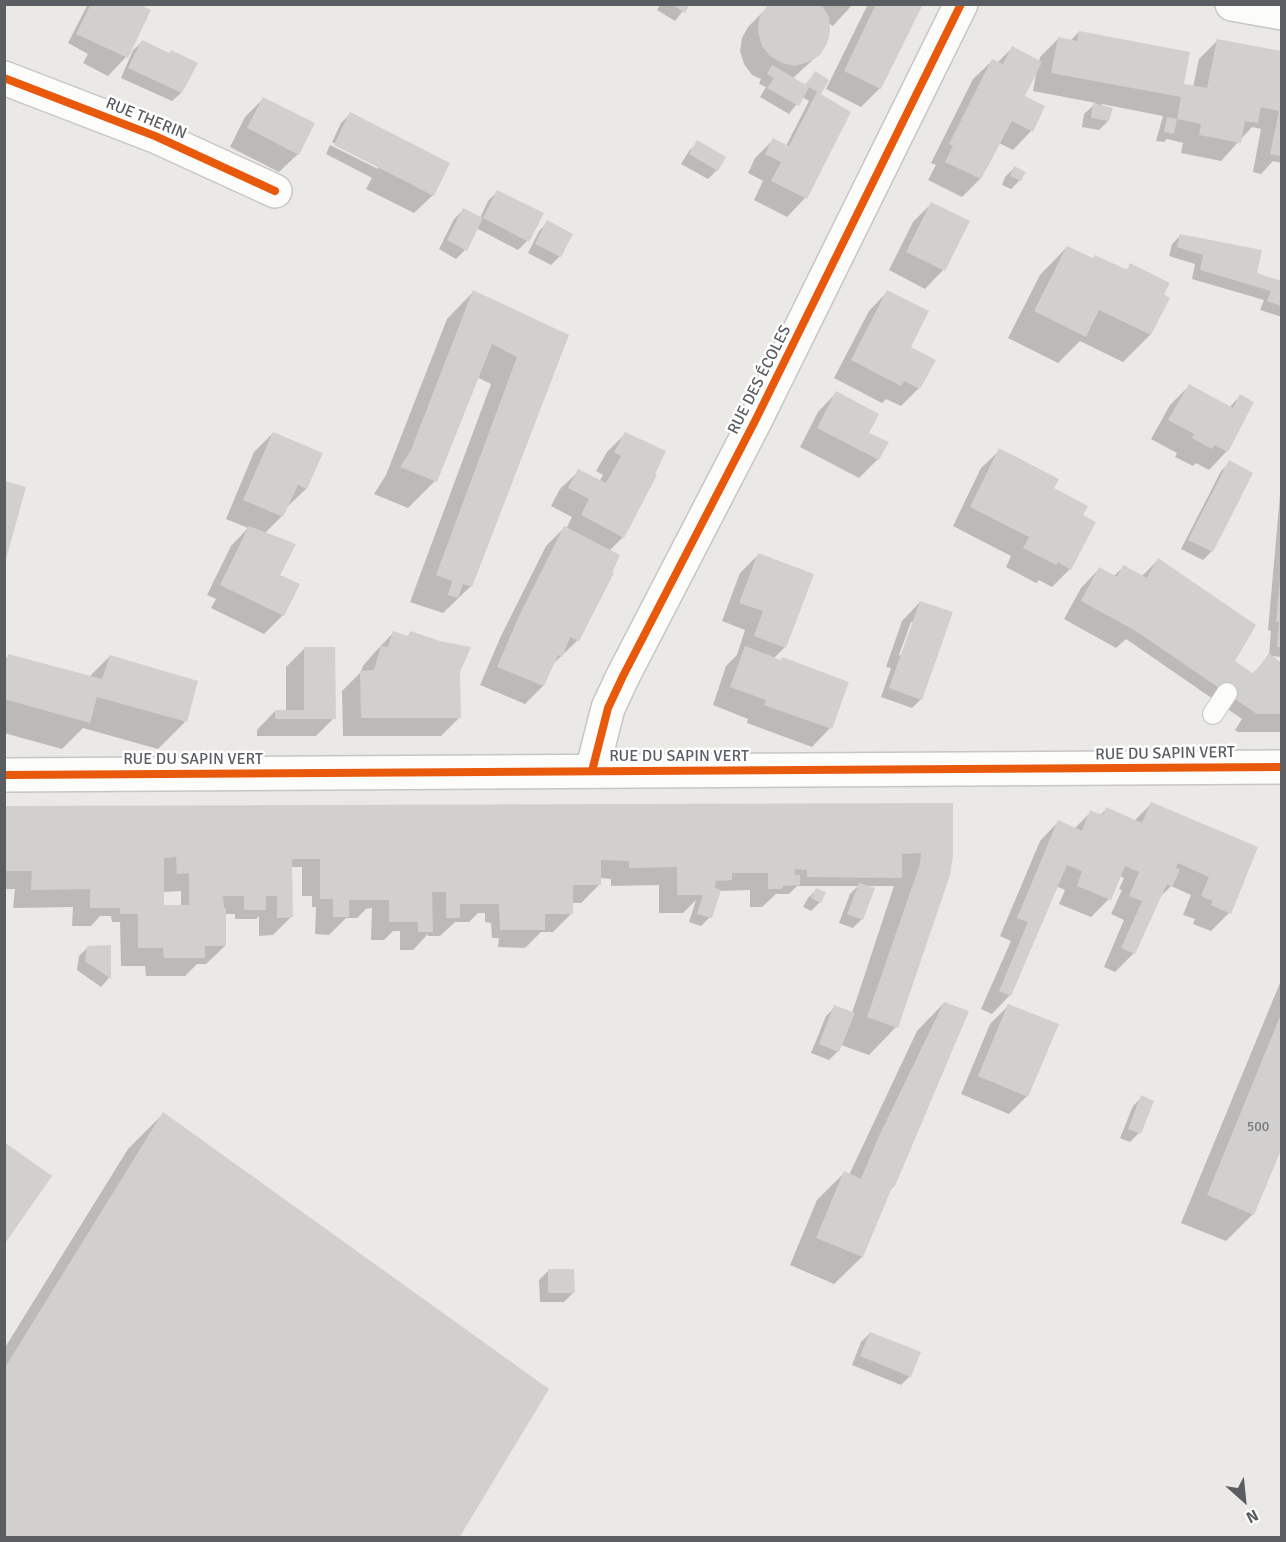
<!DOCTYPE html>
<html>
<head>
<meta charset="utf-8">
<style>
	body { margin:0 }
	#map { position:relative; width:1286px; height:1542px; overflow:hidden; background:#eae9e5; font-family:Signika,sans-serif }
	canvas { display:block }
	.frame { position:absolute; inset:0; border:6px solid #5a5e63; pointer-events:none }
	.north { position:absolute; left:1214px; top:1470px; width:60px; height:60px; -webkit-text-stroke:4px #fff; paint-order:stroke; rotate:153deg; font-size:16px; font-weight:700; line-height:24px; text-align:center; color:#5a5e63 }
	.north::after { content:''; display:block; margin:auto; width:21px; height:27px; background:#5a5e63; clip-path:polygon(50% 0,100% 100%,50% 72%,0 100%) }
</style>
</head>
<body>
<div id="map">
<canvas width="1286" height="1542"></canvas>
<div class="frame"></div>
<div class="north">N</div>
</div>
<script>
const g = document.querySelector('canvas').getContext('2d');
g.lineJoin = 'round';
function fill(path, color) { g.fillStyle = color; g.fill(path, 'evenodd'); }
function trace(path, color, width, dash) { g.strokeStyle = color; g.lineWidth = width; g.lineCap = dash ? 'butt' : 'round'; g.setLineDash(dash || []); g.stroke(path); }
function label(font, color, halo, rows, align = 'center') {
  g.font = font + ' Signika,sans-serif'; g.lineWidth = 5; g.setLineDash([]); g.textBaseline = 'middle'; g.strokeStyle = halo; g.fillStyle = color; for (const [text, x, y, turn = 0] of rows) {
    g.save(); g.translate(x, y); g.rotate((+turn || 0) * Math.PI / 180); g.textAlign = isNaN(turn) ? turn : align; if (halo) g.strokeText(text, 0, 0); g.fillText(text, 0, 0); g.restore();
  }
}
fill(new Path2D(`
	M 88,4 L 137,4 L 149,11 L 126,57 L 108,76 L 83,63 L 88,54 L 68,43 Z
	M 661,4 L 688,4 L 675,21 L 657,10 Z
	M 771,4 L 853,4 L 833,26 L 828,23 L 819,54 L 792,79 L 804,86 L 815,73 L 819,95 L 849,113 L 805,198 L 787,217 L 754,200 L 763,181 L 748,173 L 755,158 L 773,140 L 786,146 L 809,101 L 802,97 L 789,114 L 760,97 L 766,87 L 759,84 L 761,79 L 752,75 L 744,64 L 740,51 L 742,38 L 748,27 Z
	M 868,4 L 922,4 L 880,88 L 861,107 L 826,89 Z
	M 1079,32 L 1183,85 L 1193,87 L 1199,59 L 1217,41 L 1282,53 L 1282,140 L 1276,139 L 1276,142 L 1282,143 L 1282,163 L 1273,161 L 1261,174 L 1253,172 L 1261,129 L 1252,127 L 1221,161 L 1181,153 L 1183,143 L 1167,139 L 1164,142 L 1156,141 L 1163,116 L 1102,104 L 1101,107 L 1108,121 L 1099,130 L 1082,127 L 1084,114 L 1096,103 L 1033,91 L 1037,69 L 1023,96 L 1043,106 L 1031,131 L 1013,150 L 999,143 L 980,179 L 962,197 L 928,180 L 936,165 L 931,163 L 973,79 L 992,61 L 997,63 L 1012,48 L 1039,62 L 1040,57 L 1058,39 L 1070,41 Z
	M 142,42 L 168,54 L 196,64 L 181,93 L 172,101 L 121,78 L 133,50 Z
	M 264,98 L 298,154 L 279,172 L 230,147 L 245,117 Z
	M 350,114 L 433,195 L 414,213 L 366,189 L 372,178 L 326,154 L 330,145 L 378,169 L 378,165 L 332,142 L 341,123 Z
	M 698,142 L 724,158 L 717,170 L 708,179 L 681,164 L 689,151 Z
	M 1014,168 L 1020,180 L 1011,189 L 1002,185 L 1005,177 Z
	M 497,192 L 527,241 L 518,250 L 476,228 L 465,250 L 456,259 L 439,249 L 454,219 L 463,210 L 480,218 L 488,201 Z
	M 931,204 L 943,270 L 925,289 L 889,270 L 913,222 Z
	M 548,222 L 560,256 L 551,265 L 528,253 L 539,231 Z
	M 1181,235 L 1256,274 L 1282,282 L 1282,317 L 1260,310 L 1264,300 L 1192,279 L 1195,264 L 1169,256 L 1172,244 Z
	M 1067,247 L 1092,260 L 1125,271 L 1131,265 L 1162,295 L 1150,335 L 1123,362 L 1080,341 L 1058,363 L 1008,338 L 1040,275 Z
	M 474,291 L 567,336 L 471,586 L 443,613 L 410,602 L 491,384 L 477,377 L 435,481 L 408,508 L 374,494 L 386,475 L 447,319 Z
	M 887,292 L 909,348 L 919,388 L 901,406 L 886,399 L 882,403 L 834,378 L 869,311 Z
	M 1189,386 L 1229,408 L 1240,396 L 1227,451 L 1209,470 L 1196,463 L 1193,466 L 1175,457 L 1177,453 L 1151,439 L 1170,405 Z
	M 836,393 L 878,459 L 859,478 L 800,447 L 818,412 Z
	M 273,433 L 306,489 L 287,507 L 282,516 L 265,533 L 278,576 L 283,615 L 264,634 L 211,608 L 216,599 L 207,595 L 231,546 L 248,528 L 226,519 L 254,452 Z
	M 626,433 L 655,476 L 623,537 L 609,551 L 578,640 L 552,665 L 543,686 L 525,704 L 480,685 L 501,636 L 546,546 L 564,528 L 566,529 L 572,517 L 551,506 L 560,489 L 579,471 L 599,482 L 603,475 L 596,471 L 607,452 Z
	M 1000,450 L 1052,489 L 1081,515 L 1070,569 L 1052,587 L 1039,580 L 1036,583 L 1006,567 L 1011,556 L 953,526 L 981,468 Z
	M 1230,462 L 1212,551 L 1203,560 L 1181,549 L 1221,471 Z
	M 1282,472 L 1282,657 L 1270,656 L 1282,665 L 1282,732 L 1238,732 L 1235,730 L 1242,719 L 1126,639 L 1116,648 L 1064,619 L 1081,588 L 1099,569 L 1113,577 L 1123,567 L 1141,577 L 1158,560 L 1233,661 L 1252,675 L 1269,655 L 1271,631 L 1268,630 Z
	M 4,483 L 24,488 L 4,559 Z
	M 758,555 L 812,575 L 784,648 L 773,659 L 830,728 L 812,747 L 747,723 L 748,719 L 713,705 L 726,666 L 737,655 L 745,630 L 722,621 L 740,573 Z
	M 920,602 L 921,699 L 912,708 L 881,697 L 891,668 L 886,667 L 902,621 ZM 911,622 L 914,622 L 902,656 L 899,655 Z
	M 393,633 L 406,637 L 411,633 L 458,672 L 459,718 L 441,736 L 343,736 L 342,691 L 361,672 L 363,666 L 375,652 Z
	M 305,648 L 334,718 L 316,736 L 257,736 L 257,730 L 275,711 L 286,711 L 286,667 Z
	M 9,656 L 89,677 L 110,656 L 185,722 L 158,749 L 83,728 L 62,749 L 4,733 L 4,660 Z
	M 951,804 L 896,1027 L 869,1055 L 841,1045 L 838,1051 L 829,1060 L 811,1053 L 826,1016 L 835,1007 L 852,1013 L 894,886 L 865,886 L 862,919 L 853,928 L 839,923 L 850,894 L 858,886 L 797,886 L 789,894 L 776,894 L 762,907 L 750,907 L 750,890 L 719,891 L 710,917 L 701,926 L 689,922 L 696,900 L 683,913 L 659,913 L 659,885 L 611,886 L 611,879 L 599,878 L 600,884 L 581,903 L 572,903 L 572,913 L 553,932 L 541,932 L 525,948 L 498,947 L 499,938 L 492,938 L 491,923 L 485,922 L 485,913 L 478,913 L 469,922 L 455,922 L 440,936 L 428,936 L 428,934 L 413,950 L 400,950 L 400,931 L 393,931 L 384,940 L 371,940 L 372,908 L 366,909 L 357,918 L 346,918 L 329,935 L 315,934 L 316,907 L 312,907 L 312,896 L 302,896 L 302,867 L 291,867 L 291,917 L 273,935 L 259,936 L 259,916 L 256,919 L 235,919 L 235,914 L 225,914 L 225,946 L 206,964 L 197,964 L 185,976 L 146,976 L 145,966 L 121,966 L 120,922 L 112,922 L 111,916 L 100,916 L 91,926 L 72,926 L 73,907 L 13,908 L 15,889 L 4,889 L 4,809 ZM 181,891 L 181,907 L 162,907 L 162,892 Z
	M 1151,804 L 1256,848 L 1229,913 L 1211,931 L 1193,924 L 1195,919 L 1183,915 L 1191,895 L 1171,886 L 1159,898 L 1134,953 L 1115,972 L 1104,967 L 1124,920 L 1111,914 L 1122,890 L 1119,889 L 1124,878 L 1119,876 L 1109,899 L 1091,917 L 1059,904 L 1065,890 L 1056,886 L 1010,995 L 992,1014 L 981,1009 L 1011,941 L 1000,936 L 1040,841 L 1058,822 L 1074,829 L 1091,812 L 1100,816 L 1106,809 L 1134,821 Z
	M 817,889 L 820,902 L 811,911 L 803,907 L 808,898 Z
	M 109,946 L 109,978 L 101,987 L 77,970 L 79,956 L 88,947 Z
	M 1282,978 L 1282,1146 L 1253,1214 L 1226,1241 L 1181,1223 Z
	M 944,1003 L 894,1186 L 890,1190 L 862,1257 L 834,1284 L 790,1265 L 817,1200 L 844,1173 L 849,1175 L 917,1031 Z
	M 1009,1005 L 1027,1096 L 1009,1114 L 961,1094 L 990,1024 Z
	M 1142,1097 L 1152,1102 L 1139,1133 L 1130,1142 L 1120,1138 L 1133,1106 Z
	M 163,1114 L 4,1538 L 4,1349 L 128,1149 Z
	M 548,1271 L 573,1293 L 564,1302 L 540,1302 L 539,1280 Z
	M 870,1333 L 910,1376 L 901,1385 L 852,1365 L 861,1342 Z`), '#0003');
fill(new Path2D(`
	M 91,4 L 140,5 L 151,10 L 128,58 L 76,34 Z
	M 671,4 L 690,4 L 685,13 Z
	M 768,4 L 822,5 L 829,17 L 830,31 L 827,44 L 820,55 L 808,62 L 795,66 L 782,63 L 770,56 L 762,46 L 758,32 L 759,19 Z
	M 876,4 L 923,4 L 881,89 L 844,71 Z
	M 1079,31 L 1190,52 L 1184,84 L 1207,88 L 1217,39 L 1281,51 L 1280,156 L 1270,154 L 1279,111 L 1261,107 L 1258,123 L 1245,121 L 1241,143 L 1199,135 L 1201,124 L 1177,119 L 1181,97 L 1051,73 L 1058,37 L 1077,41 Z
	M 142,40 L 169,53 L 171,50 L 198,63 L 182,93 L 128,68 Z
	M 1012,46 L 1042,62 L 1025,96 L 1045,106 L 1033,132 L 1012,121 L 981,179 L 945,162 L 953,146 L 949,144 L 992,59 L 1003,64 Z
	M 772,65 L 806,85 L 815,71 L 829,80 L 821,94 L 851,112 L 807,199 L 771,181 L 781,162 L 765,154 L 773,138 L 789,146 L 817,92 L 809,87 L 799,106 L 767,88 L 774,78 L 767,74 Z
	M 263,97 L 315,123 L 299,155 L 247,128 Z
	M 1093,103 L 1113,108 L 1109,121 L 1091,118 Z
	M 350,112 L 450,163 L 434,196 L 334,145 Z
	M 1167,117 L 1177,119 L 1174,134 L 1164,132 Z
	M 697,140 L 726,157 L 718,171 L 689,154 Z
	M 1014,166 L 1026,172 L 1021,181 L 1010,176 Z
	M 497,190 L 544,213 L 529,242 L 483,218 Z
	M 931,202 L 970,221 L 945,271 L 906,252 Z
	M 463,208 L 483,218 L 467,251 L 447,240 Z
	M 547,220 L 573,234 L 561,257 L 535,244 Z
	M 1180,234 L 1262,250 L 1257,273 L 1281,281 L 1281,306 L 1267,301 L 1271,291 L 1200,270 L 1203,255 L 1177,247 Z
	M 1067,246 L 1093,258 L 1095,255 L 1127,270 L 1130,263 L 1170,283 L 1164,294 L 1170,298 L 1151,335 L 1099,310 L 1086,337 L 1034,311 Z
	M 473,290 L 569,335 L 472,587 L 463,584 L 458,598 L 448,595 L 452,581 L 436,575 L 517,357 L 492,344 L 437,482 L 400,467 L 411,450 Z
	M 887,290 L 929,311 L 911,347 L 936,360 L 920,389 L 904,381 L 901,386 L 851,360 Z
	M 1189,384 L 1233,408 L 1240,394 L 1254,402 L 1228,452 L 1214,445 L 1212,449 L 1192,438 L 1194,434 L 1168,420 Z
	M 836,391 L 879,414 L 869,433 L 889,442 L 879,460 L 817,428 Z
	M 273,432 L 323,453 L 307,489 L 298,485 L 283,517 L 243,500 Z
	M 625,432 L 666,451 L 655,474 L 657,475 L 624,538 L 581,515 L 589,499 L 568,488 L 578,469 L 606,483 L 621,456 L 614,452 Z
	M 999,448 L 1059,479 L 1054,488 L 1088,506 L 1083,515 L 1096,522 L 1071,570 L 1058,562 L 1056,565 L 1023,548 L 1029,537 L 970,507 Z
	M 1229,460 L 1253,473 L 1213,552 L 1188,540 Z
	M 5,481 L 26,487 L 5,563 Z
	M 249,526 L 296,544 L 280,575 L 300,584 L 284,616 L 220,585 Z
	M 564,526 L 620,555 L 612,573 L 614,573 L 579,641 L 570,637 L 562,657 L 558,655 L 544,686 L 497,667 L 519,616 Z
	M 758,553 L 814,574 L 786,648 L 754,636 L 763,611 L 739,603 Z
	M 1158,558 L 1256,625 L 1235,661 L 1254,674 L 1269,653 L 1281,663 L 1281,714 L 1257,714 L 1136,631 L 1081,601 L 1099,567 L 1117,577 L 1123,565 L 1147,578 Z
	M 1280,580 L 1281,580 L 1281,647 L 1277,647 L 1279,622 L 1276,622 Z
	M 920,601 L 953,612 L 922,700 L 889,688 Z
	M 393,631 L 408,636 L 410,631 L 440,641 L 471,647 L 460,672 L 461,718 L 361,718 L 360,671 L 374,670 L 381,646 L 388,647 Z
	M 745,646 L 781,660 L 782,657 L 849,682 L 832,729 L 764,705 L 766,700 L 730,687 Z
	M 304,647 L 335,647 L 336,719 L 275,719 L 275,710 L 304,710 Z
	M 8,654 L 102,679 L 110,655 L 198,681 L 187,722 L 97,697 L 90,723 L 4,699 L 4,670 Z
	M 1151,802 L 1258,847 L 1231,914 L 1211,905 L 1213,901 L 1201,896 L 1209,877 L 1178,863 L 1176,868 L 1180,870 L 1172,887 L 1167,884 L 1135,954 L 1121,948 L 1142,901 L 1129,896 L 1139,872 L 1125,866 L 1111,900 L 1077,886 L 1082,871 L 1067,865 L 1011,996 L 999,991 L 1028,922 L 1017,918 L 1058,820 L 1082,831 L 1090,810 L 1103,815 L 1106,807 L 1142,823 Z
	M 953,803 L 953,856 L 950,875 L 898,1028 L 867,1017 L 920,864 L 921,853 L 902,854 L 902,878 L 807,877 L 807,870 L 795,869 L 795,875 L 800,875 L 800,885 L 783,886 L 782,889 L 768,889 L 768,873 L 732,873 L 732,880 L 716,881 L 715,888 L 721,890 L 712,918 L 697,914 L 703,895 L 677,895 L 677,867 L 629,868 L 629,861 L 601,860 L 601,885 L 573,885 L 573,914 L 545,914 L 545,930 L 500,930 L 499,904 L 460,904 L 460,918 L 446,918 L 446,892 L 432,892 L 433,932 L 418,932 L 418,922 L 389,922 L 389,900 L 349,900 L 349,917 L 333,917 L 333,899 L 320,899 L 320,859 L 292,859 L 293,917 L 277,918 L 277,896 L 266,896 L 266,910 L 244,910 L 244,896 L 223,896 L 224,908 L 226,908 L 226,946 L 205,946 L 205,958 L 164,958 L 163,948 L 138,948 L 138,914 L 120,914 L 120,908 L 90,908 L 90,889 L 31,890 L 32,871 L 4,871 L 4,806 ZM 176,857 L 177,874 L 189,873 L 189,905 L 164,905 L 164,858 Z
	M 859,883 L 875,888 L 863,920 L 847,914 Z
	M 816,888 L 826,892 L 821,903 L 811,898 Z
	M 111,945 L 111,979 L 85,961 L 87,946 Z
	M 944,1002 L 969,1011 L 895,1186 L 893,1185 L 863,1257 L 816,1238 L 844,1171 L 861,1179 L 879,1136 Z
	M 1008,1004 L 1059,1024 L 1028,1097 L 978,1076 Z
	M 834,1005 L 855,1013 L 839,1052 L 819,1044 Z
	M 1281,1014 L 1281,1150 L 1254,1215 L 1207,1195 Z
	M 1141,1095 L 1154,1101 L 1141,1134 L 1128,1129 Z
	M 163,1112 L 549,1389 L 459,1538 L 4,1538 L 4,1369 Z
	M 4,1142 L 52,1176 L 4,1245 Z
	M 548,1269 L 574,1269 L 575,1293 L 548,1293 Z
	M 870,1332 L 921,1352 L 911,1377 L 860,1356 Z`), '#d1d0ce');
const lane = new Path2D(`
	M 1213,714 L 1227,693`);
const street = new Path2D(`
	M 1232,4 L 1282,13
	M 4,78 L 155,136 L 275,191
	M 592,771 L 608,708 L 623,676 L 755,421 L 961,4`);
const secondary = new Path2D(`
	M 4,775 L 1282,767`);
trace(lane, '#c7c7c7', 22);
trace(street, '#c7c7c7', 36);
trace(secondary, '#c5c6c5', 36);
trace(lane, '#fcfcfb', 20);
trace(street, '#fcfcfb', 33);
trace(secondary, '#fcfcfb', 33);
trace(new Path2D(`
	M 4,78 L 155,136 L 275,191
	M 592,771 L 608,708 L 623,676 L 755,421 L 961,4
	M 4,775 L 1282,767`), '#e8590c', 8);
label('14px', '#797c7f', null, [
	["500",1258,1127]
]);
label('16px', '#5a5e63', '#fff', [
	["RUE THERIN",146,119,22],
	["RUE DES ÉCOLES",760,380,-63],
	["RUE DU SAPIN VERT",1165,754,-1],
	["RUE DU SAPIN VERT",679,757],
	["RUE DU SAPIN VERT",193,760]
]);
</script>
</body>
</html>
